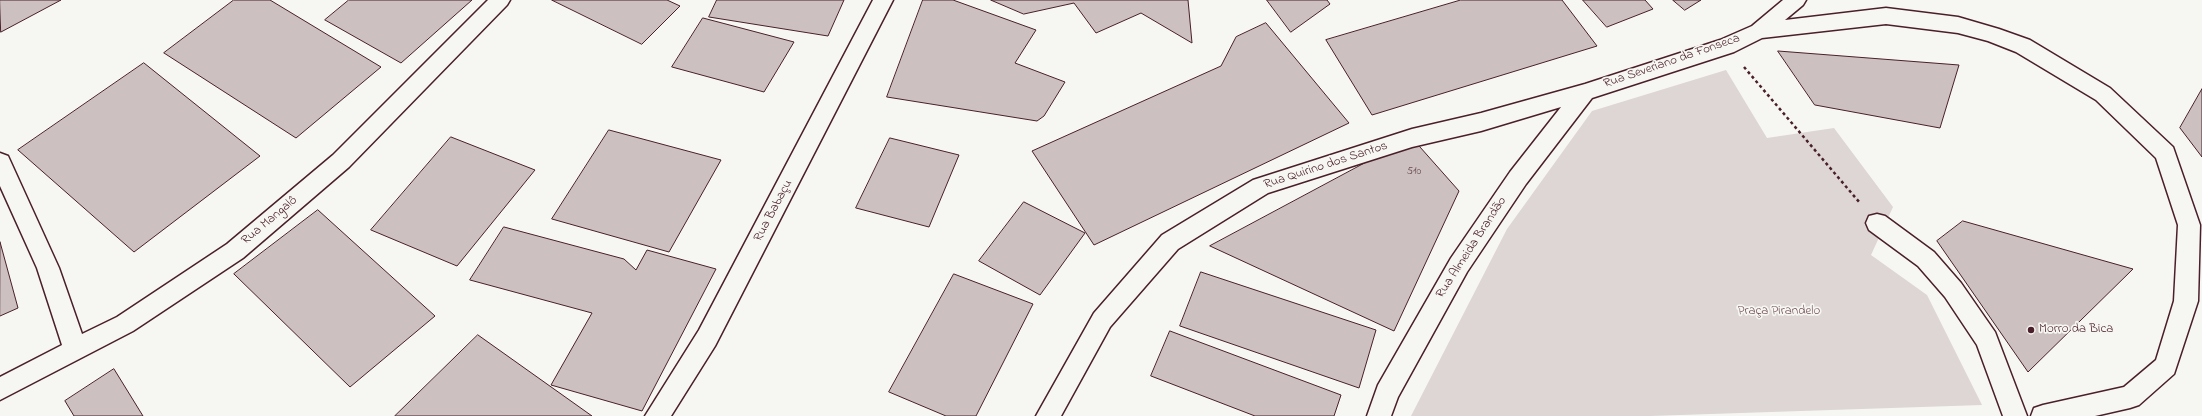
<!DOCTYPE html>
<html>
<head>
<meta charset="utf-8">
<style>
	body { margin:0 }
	canvas { display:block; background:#f6f6f2 }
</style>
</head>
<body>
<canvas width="2202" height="416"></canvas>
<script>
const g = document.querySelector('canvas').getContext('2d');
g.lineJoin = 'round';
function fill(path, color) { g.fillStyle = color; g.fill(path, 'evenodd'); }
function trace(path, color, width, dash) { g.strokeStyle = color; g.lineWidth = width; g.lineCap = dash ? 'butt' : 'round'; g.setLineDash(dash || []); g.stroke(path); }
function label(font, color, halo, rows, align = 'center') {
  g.font = font + ' "Indie Flower",sans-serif'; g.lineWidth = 3.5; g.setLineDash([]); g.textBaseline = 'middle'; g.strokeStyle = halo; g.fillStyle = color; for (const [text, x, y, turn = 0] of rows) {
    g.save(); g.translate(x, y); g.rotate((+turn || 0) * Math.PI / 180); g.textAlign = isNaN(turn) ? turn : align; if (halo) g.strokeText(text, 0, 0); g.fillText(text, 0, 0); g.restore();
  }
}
fill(new Path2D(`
	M 1726,70 L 1767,138 L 1834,128 L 1893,207 L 1871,255 L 1927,295 L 1982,405 L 1650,416 L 1411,416 L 1507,229 L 1592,111 Z`), '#ddd6d5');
const building = new Path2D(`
	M 0,0 L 61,0 L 1,32 Z
	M 234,0 L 270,0 L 381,67 L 296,138 L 164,53 Z
	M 349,0 L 472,0 L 401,63 L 325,20 Z
	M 552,0 L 667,0 L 680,6 L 642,44 Z
	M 717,0 L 844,0 L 828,36 L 709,17 Z
	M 923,0 L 953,0 L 1036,30 L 1015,63 L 1065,82 L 1044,116 L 1037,121 L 887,97 Z
	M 991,0 L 1188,0 L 1192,43 L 1141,13 L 1096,33 L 1074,3 L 1024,14 Z
	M 1267,0 L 1327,0 L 1330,4 L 1291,32 Z
	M 1461,0 L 1562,0 L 1597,46 L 1372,115 L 1326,40 Z
	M 1583,0 L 1645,0 L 1653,9 L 1607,27 Z
	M 1673,0 L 1701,0 L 1685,10 Z
	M 703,18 L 794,42 L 764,92 L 672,67 Z
	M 1266,23 L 1349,123 L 1094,245 L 1032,151 L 1221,66 L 1236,37 Z
	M 1778,51 L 1959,65 L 1940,128 L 1815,105 Z
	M 144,63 L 260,156 L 134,252 L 18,150 Z
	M 2202,89 L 2202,157 L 2180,128 Z
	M 609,130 L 721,160 L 669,252 L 552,219 Z
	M 451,137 L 535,170 L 457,266 L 371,230 Z
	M 890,138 L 959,155 L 929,227 L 856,208 Z
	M 1412,138 L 1459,191 L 1394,331 L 1210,246 Z
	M 1024,202 L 1085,233 L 1040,295 L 979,261 Z
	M 318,210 L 435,316 L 350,387 L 234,274 Z
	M 1963,221 L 2133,269 L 2028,372 L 1937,241 Z
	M 504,227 L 624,259 L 636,270 L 647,250 L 716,269 L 642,411 L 551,385 L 592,313 L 470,280 Z
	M 0,242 L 18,308 L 0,316 Z
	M 1201,272 L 1376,330 L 1359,388 L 1180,326 Z
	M 954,274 L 1033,304 L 976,416 L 946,416 L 889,392 Z
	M 1170,331 L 1341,395 L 1334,416 L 1255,416 L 1151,376 Z
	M 478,335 L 592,416 L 395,416 Z
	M 114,369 L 143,416 L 74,416 L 65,401 Z`);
fill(building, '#ccc1c0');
trace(building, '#4a1f2b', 1);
const minor = new Path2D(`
	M 488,0 L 510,0 L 507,5 L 349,167 L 243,258 L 133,331 L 0,400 L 0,377 L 62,345 L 37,268 L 0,186 L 0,153 L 8,156 L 59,268 L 82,334 L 117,317 L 227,244 L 333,155 Z
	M 1783,0 L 1806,0 L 1803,5 L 1785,20 L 1886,8 L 1958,17 L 1999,29 L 2030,40 L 2110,88 L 2173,147 L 2200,225 L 2198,301 L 2174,374 L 2139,405 L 2130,408 L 2095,416 L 2031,416 L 2034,408 L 2043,405 L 2124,387 L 2156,360 L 2174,301 L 2178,225 L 2156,158 L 2096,100 L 2016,52 L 1988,41 L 1958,33 L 1886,24 L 1762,38 L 1734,52 L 1592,98 L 1526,184 L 1467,272 L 1398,397 L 1391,416 L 1367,416 L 1378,385 L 1451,258 L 1510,172 L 1561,107 L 1481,131 L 1412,147 L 1268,193 L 1178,249 L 1110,327 L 1061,416 L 1036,416 L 1094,313 L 1162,235 L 1253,180 L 1412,129 L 1481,113 L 1585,84 L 1720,40 L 1752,26 Z
	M 1877,214 L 1885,216 L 1934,252 L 1961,283 L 1995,332 L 2027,416 L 2003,416 L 1977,345 L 1945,297 L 1918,266 L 1869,230 L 1866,223 L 1869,216 Z`);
const tertiary = new Path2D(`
	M 873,0 L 893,0 L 715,346 L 671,416 L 645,416 L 699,330 Z`);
trace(minor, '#4a1f2b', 3);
trace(tertiary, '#4a1f2b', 3);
trace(new Path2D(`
	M 1744,67 L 1860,203`), '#4a1f2b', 2.5, [3, 3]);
fill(minor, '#f6f6f2');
fill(tertiary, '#f6f6f2');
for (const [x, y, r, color] of [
	[2031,330,4,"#4a1f2b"]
]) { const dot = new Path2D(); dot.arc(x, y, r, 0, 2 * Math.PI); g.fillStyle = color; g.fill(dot); trace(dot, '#f6f6f2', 1.5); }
label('11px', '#6a4850', null, [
	["510",1414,172]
]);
label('13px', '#4a1f2b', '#f6f6f2', [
	["Rua Severiano da Fonseca",1672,62,-19],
	["Rua Quirino dos Santos",1326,166,-18],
	["Rua Babaçu",774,211,-62],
	["Rua Mangalô",270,221,-40],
	["Rua Almeida Brandão",1472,248,-57]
]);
label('13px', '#6f4d56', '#f6f6f2', [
	["Praça Pirandelo",1779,312]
]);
label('13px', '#4a1f2b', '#f6f6f2', [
	["Morro da Bica",2039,330]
], 'left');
</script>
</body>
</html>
